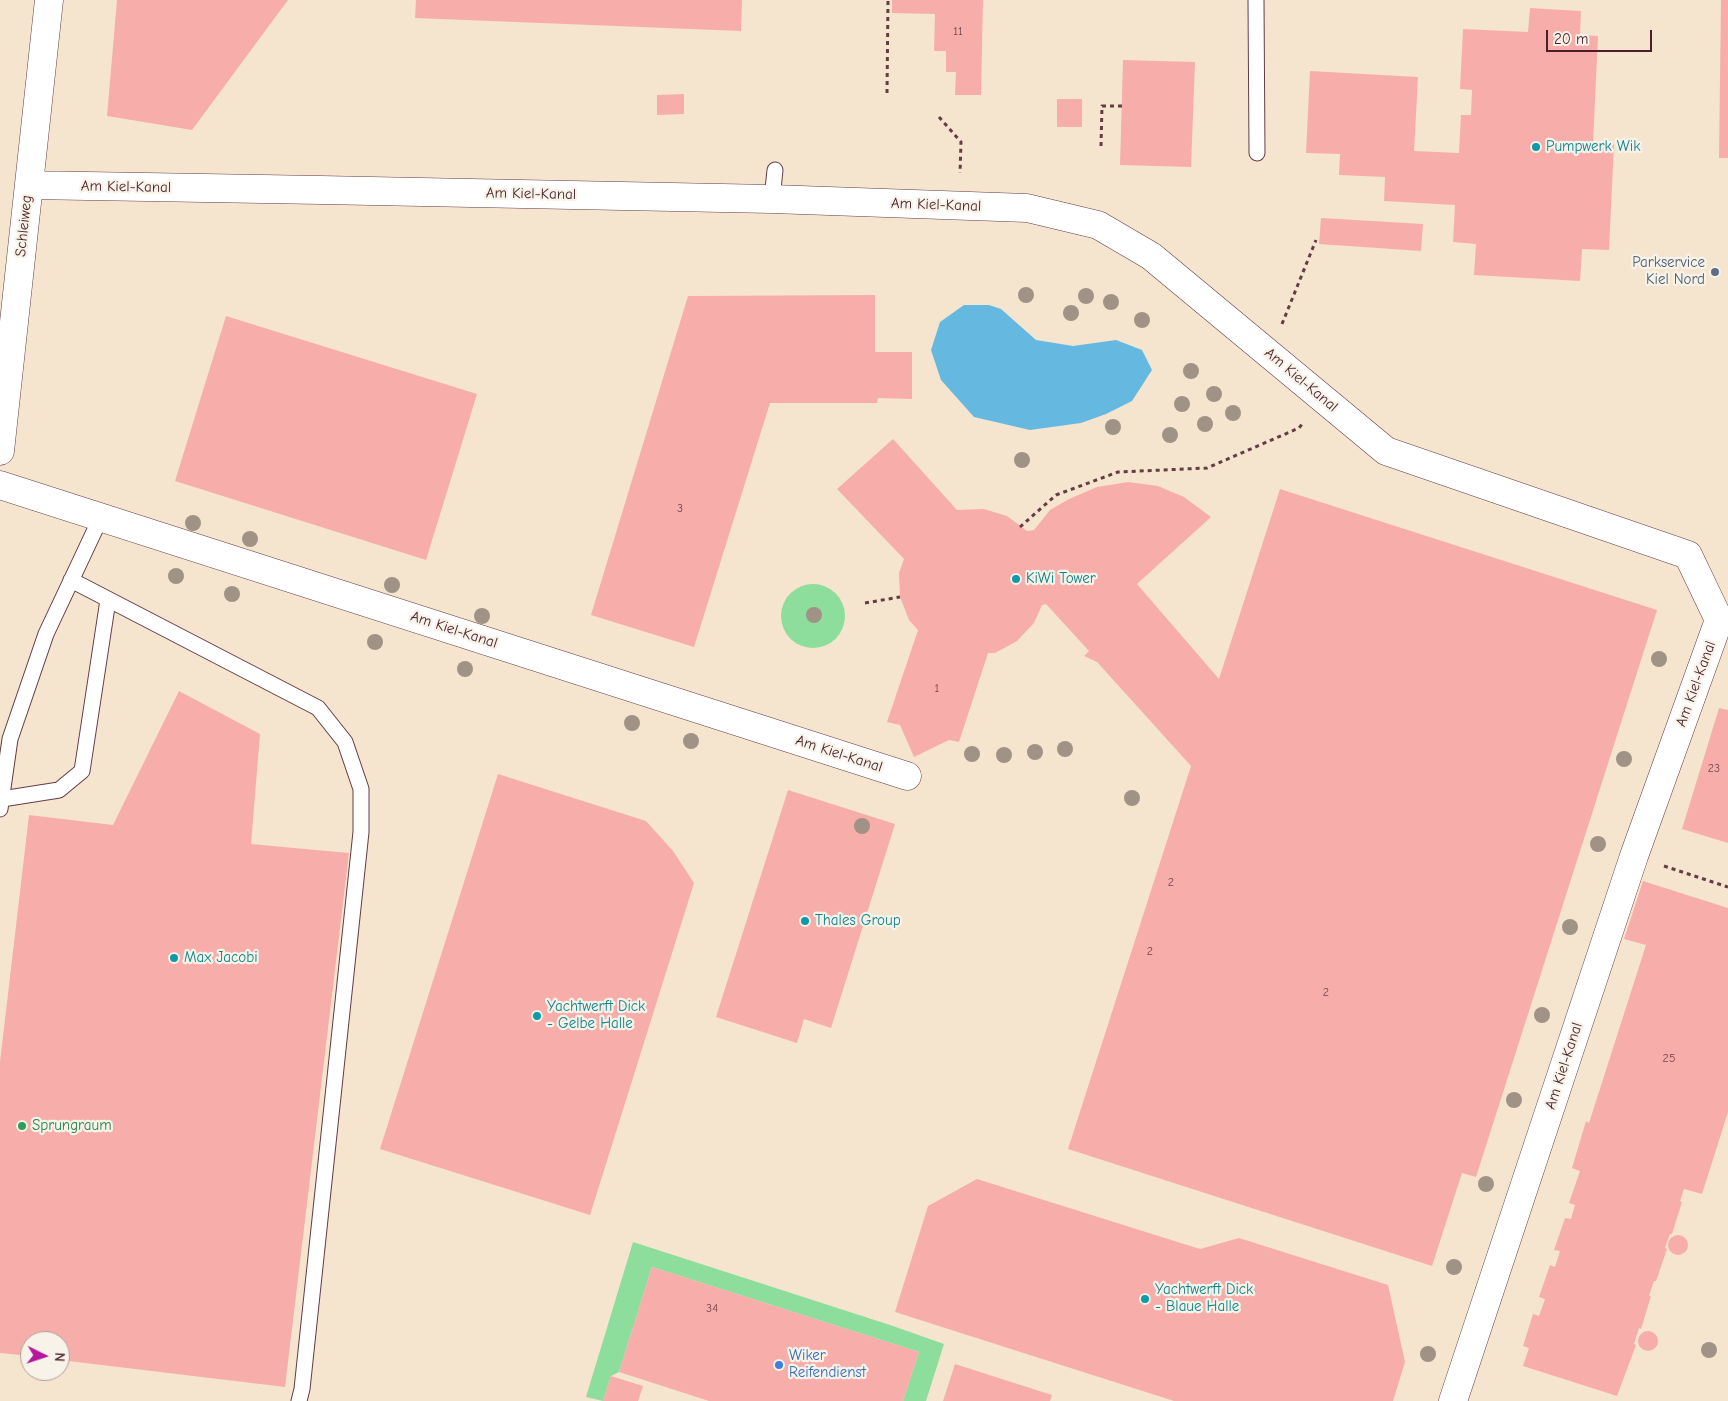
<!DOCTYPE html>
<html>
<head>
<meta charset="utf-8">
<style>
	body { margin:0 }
	#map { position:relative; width:1728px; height:1401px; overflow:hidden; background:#f5e5cf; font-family:"Comic Neue",sans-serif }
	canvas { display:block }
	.north { position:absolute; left:20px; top:1331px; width:50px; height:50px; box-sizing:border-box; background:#f7f3e8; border:1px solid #b29e9c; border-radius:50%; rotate:94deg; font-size:14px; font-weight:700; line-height:20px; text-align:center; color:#4a1f2b }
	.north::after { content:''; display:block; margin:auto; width:18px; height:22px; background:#b5179e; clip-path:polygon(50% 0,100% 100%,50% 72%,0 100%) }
	.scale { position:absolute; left:1546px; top:30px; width:106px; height:22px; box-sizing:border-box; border:2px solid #4a1f2b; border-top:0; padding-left:6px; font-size:15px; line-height:18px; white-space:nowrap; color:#4a1f2b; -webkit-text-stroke:4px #f7f3e8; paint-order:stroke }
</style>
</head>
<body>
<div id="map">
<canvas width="1728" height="1401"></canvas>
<div class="north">N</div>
<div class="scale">20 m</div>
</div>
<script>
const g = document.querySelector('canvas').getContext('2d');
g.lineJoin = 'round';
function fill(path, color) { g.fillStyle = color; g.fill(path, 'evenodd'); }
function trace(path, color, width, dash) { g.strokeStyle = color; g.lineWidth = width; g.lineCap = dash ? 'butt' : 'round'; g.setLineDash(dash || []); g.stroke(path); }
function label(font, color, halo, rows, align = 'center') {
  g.font = font + ' "Comic Neue",sans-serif'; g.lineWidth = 4.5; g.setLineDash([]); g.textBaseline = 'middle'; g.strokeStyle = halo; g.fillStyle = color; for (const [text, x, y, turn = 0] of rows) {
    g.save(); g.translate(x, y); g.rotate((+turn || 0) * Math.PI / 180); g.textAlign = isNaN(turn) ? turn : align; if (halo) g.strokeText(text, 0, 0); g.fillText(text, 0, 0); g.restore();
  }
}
fill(new Path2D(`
	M781 616a32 32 0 1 1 64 0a32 32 0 1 1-64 0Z
	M 633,1242 L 890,1325 L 944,1344 L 926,1401 L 903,1401 L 919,1352 L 652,1267 L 619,1372 L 611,1376 L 603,1401 L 586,1397 Z`), '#8ddd9d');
fill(new Path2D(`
	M 964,305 L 989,305 L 1001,309 L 1036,340 L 1073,346 L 1116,340 L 1142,350 L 1152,370 L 1132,401 L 1106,414 L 1081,423 L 1030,430 L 974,417 L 941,380 L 931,350 L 940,322 Z`), '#65b9e1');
fill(new Path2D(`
	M 117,0 L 288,0 L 192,130 L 107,116 Z
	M 416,0 L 742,0 L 741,31 L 415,18 Z
	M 892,0 L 983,0 L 981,95 L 955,95 L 956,72 L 946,72 L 946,51 L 934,51 L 935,14 L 892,13 Z
	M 1721,0 L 1728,0 L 1728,158 L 1719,158 Z
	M 1530,8 L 1581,11 L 1580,35 L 1598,36 L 1593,143 L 1614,144 L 1609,250 L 1582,249 L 1580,281 L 1474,275 L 1476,244 L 1453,242 L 1455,205 L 1384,201 L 1385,177 L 1339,175 L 1340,154 L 1306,153 L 1310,71 L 1418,77 L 1414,151 L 1459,153 L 1461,115 L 1471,115 L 1472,90 L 1460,89 L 1463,29 L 1528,32 Z
	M 1123,60 L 1195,62 L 1191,167 L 1120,165 Z
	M 684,94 L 684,114 L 657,115 L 657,95 Z
	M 1057,99 L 1082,99 L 1082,127 L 1057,127 Z
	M 1321,218 L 1423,224 L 1421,251 L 1319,244 Z
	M 875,295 L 875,352 L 912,352 L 912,399 L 878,398 L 877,403 L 770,403 L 694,647 L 591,615 L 688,296 Z
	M 226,316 L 477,394 L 426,560 L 175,481 Z
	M 893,439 L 957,510 L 984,509 L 1007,516 L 1027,531 L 1034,530 L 1050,510 L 1069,499 L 1097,487 L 1128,482 L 1158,486 L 1184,497 L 1211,517 L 1137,584 L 1219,679 L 1280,489 L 1657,610 L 1476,1177 L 1462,1173 L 1432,1266 L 1068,1149 L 1191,766 L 1097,662 L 1084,656 L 1089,651 L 1046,604 L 1042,605 L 1034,623 L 1017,641 L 995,653 L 988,653 L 959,742 L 949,740 L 914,757 L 900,725 L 887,722 L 918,630 L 909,620 L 900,597 L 899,573 L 904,559 L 837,489 Z
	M 179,691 L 260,734 L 251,844 L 349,853 L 285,1387 L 60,1360 L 60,1341 L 30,1341 L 30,1356 L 0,1353 L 0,1062 L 29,815 L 113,825 Z
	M 1719,708 L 1728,710 L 1728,843 L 1682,829 Z
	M 498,774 L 646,821 L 673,851 L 694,883 L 590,1215 L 380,1149 Z
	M 788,790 L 895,824 L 831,1028 L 804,1019 L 797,1043 L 716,1017 Z
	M 1643,881 L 1728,908 L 1728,1112 L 1702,1194 L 1684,1189 L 1680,1201 L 1682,1202 L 1672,1234 L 1670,1234 L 1665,1248 L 1667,1249 L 1656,1281 L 1654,1281 L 1649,1296 L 1651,1296 L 1641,1329 L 1639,1328 L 1634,1344 L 1636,1345 L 1617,1396 L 1523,1366 L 1529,1348 L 1523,1346 L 1533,1314 L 1539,1316 L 1545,1299 L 1539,1297 L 1550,1265 L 1555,1267 L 1560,1251 L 1554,1250 L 1565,1218 L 1571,1219 L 1575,1205 L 1569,1203 L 1580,1171 L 1572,1168 L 1586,1121 L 1589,1123 L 1646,945 L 1624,939 Z
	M 977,1179 L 1200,1249 L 1239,1238 L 1388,1285 L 1405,1362 L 1393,1401 L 1174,1401 L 895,1312 L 928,1206 Z
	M1668 1245a10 10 0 1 1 20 0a10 10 0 1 1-20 0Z
	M 652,1267 L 919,1352 L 903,1401 L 709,1401 L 619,1372 Z
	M1638 1341a10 10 0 1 1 20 0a10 10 0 1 1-20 0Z
	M 955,1364 L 1052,1395 L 1050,1401 L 943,1401 Z
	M 611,1376 L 643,1386 L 638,1401 L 603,1401 Z`), '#f7aeaa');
const service = new Path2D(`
	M 1256,0 L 1257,153
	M 772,199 L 775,170
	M 71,580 L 318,708 L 345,742 L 361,789 L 361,832 L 302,1389 L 299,1401
	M 2,799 L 59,790 L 82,771 L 108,600
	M 0,809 L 10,739 L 46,634 L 101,517`);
const minor = new Path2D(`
	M 29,185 L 321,190 L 772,199 L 1027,208 L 1098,225 L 1151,256 L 1386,451 L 1688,555 L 1719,620 L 1634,856 L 1453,1401
	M 0,451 L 49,0
	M 0,485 L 907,776`);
trace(service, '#643d44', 17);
trace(minor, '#643d44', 29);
trace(new Path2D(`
	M 887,93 L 888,0
	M 939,117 L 961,142 L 960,173
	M 1101,146 L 1102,106 L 1122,106
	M 1282,324 L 1316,240
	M 1020,527 L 1056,495 L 1118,472 L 1207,468 L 1299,428 L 1303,423
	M 865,603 L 900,597
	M 1664,866 L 1728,887`), '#643d44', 3, [4, 4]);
trace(service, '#fff', 15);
trace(minor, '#fff', 28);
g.fillStyle = '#a09285';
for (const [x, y] of [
	[1026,295],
	[1086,296],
	[1111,302],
	[1071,313],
	[1142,320],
	[1191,371],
	[1214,394],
	[1182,404],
	[1233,413],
	[1205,424],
	[1113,427],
	[1170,435],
	[1022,460],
	[193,523],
	[250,539],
	[176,576],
	[392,585],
	[232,594],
	[814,615],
	[482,616],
	[375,642],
	[1659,659],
	[465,669],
	[632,723],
	[691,741],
	[1065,749],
	[1035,752],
	[972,754],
	[1004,755],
	[1624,759],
	[1132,798],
	[862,826],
	[1598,844],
	[1570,927],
	[1542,1015],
	[1514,1100],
	[1486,1184],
	[1454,1267],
	[1709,1350],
	[1428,1354]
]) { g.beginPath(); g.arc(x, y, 8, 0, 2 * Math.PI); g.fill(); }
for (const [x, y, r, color] of [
	[1536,147,5,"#0f9aa8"],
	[1715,272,5,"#5c6f8a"],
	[1016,579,5,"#0f9aa8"],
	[805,921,5,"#0f9aa8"],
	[174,958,5,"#0f9aa8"],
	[537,1016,5,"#0f9aa8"],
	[22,1126,5,"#2e9e5b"],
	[1145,1299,5,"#0f9aa8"],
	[779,1365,5,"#3f7fe0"]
]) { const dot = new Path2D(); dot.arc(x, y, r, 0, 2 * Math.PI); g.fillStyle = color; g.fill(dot); trace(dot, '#f7f3e8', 2); }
label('12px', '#75434b', null, [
	["11",958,32],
	["3",680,509],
	["1",937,689],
	["23",1714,769],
	["2",1171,883],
	["2",1150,952],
	["2",1326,993],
	["25",1669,1059],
	["34",712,1309]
]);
label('15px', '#0d838f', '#f7f3e8', [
	["Pumpwerk Wik",1546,147],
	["KiWi Tower",1026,579],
	["Thales Group",815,921],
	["Max Jacobi",184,958],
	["Yachtwerft Dick",547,1007],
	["- Gelbe Halle",547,1024],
	["Yachtwerft Dick",1155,1290],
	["- Blaue Halle",1155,1307]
], 'left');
label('15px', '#4a1f2b', '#f7f3e8', [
	["Am Kiel-Kanal",126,187,1],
	["Am Kiel-Kanal",531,194,1],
	["Am Kiel-Kanal",936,205,2],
	["Schleiweg",24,226,-84],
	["Am Kiel-Kanal",1301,380,40],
	["Am Kiel-Kanal",454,630,18],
	["Am Kiel-Kanal",1696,684,-70],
	["Am Kiel-Kanal",839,754,18],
	["Am Kiel-Kanal",1564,1066,-72]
]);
label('15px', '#4e5e75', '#f7f3e8', [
	["Parkservice",1705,263],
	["Kiel Nord",1705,280]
], 'right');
label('15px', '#27864d', '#f7f3e8', [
	["Sprungraum",32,1126]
], 'left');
label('15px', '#366cbe', '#f7f3e8', [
	["Wiker",789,1356],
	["Reifendienst",789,1373]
], 'left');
</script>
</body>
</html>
